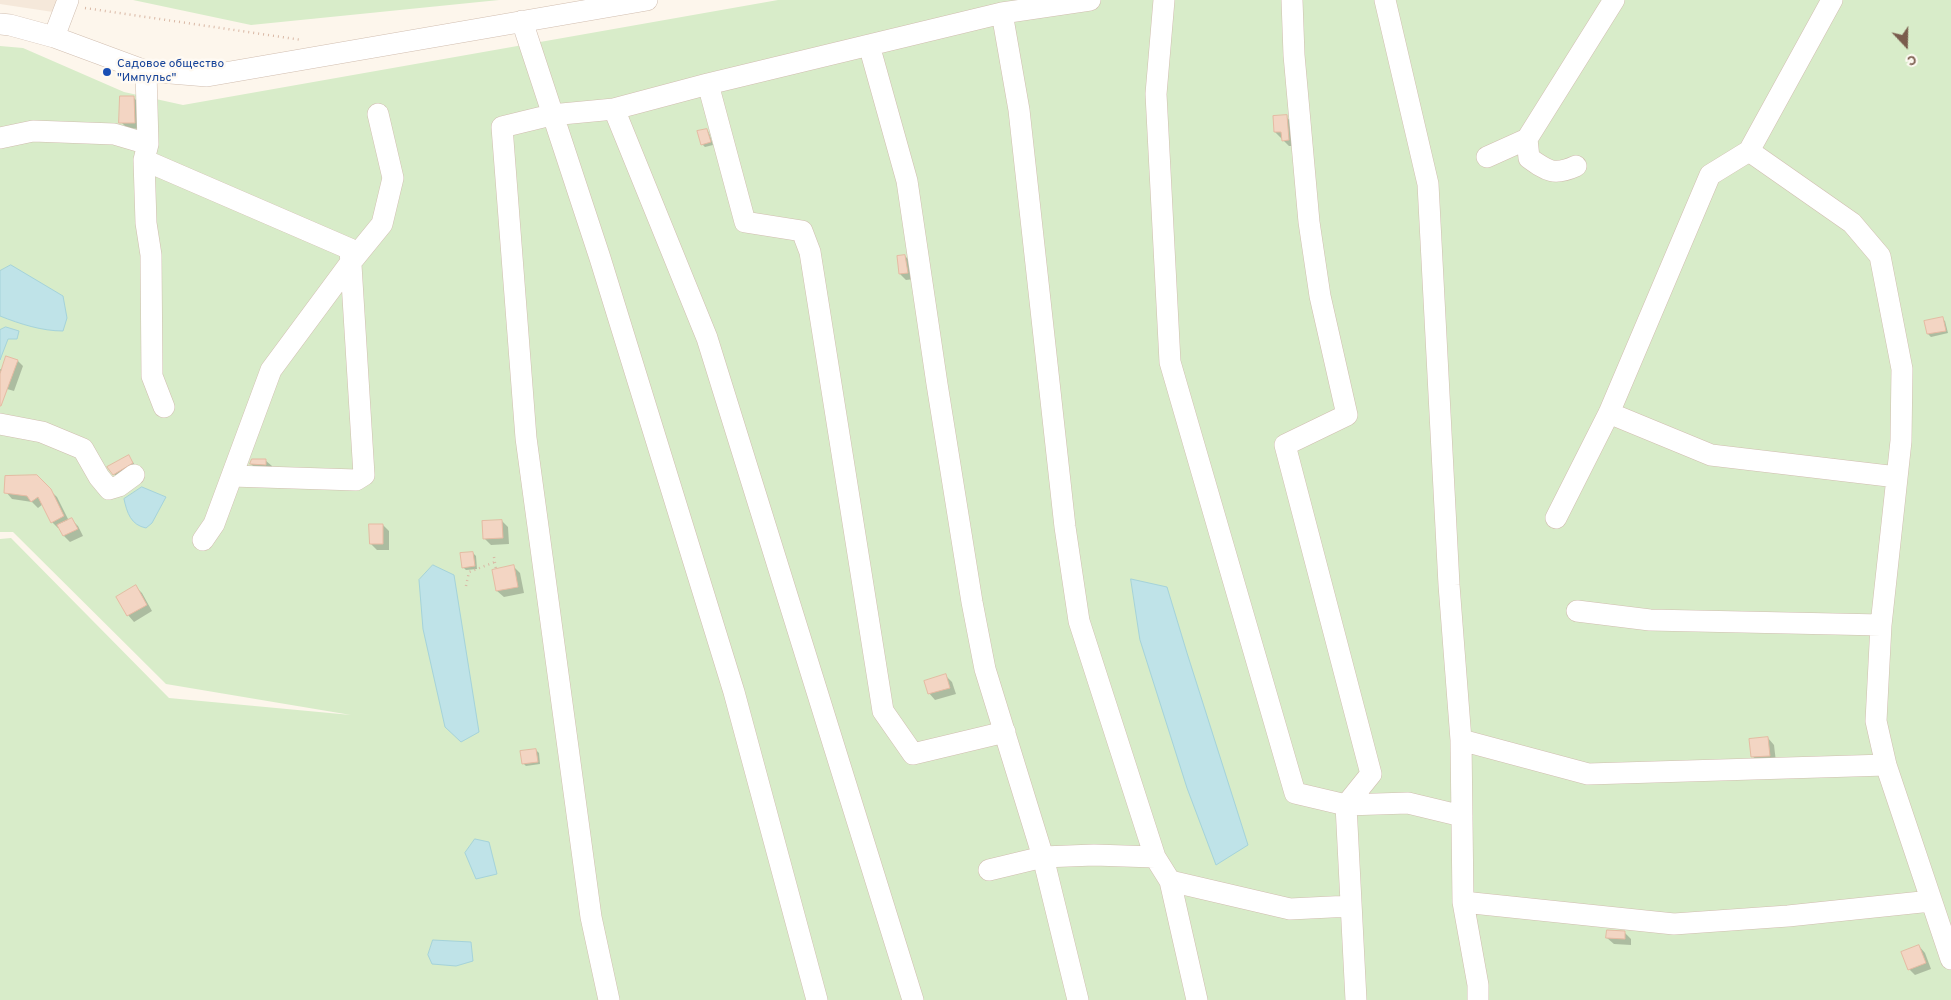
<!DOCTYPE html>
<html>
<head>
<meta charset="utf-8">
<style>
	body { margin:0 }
	#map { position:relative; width:1951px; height:1000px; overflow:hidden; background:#fdf6ec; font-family:Overpass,sans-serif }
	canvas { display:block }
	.north { position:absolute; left:1881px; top:20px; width:50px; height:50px; -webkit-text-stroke:4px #fffaf3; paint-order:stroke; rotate:159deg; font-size:14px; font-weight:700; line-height:20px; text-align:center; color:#7a5c4d }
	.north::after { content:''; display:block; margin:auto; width:18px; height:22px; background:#7a5c4d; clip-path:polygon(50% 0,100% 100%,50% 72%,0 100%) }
</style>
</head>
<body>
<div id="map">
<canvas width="1951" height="1000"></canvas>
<div class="north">С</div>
</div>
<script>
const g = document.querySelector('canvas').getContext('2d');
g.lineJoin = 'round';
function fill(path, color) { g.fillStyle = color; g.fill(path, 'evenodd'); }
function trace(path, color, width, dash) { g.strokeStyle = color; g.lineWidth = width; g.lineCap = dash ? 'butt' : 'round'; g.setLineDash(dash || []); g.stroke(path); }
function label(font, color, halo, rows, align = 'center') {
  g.font = font + ' Overpass,sans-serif'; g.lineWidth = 5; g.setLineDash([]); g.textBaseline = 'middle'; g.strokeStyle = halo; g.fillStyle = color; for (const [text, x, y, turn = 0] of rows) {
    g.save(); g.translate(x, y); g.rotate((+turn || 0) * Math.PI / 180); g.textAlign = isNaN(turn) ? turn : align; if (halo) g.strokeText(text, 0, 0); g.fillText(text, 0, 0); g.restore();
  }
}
fill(new Path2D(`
	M 0,0 L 58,0 L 53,12 L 0,4 Z`), '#f5e8da');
fill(new Path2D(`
	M 133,0 L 499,0 L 251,25 Z
	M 778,0 L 1951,0 L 1951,1000 L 0,1000 L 0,539 L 11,538 L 169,698 L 351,715 L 166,684 L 13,532 L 0,532 L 0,46 L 23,48 L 124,92 L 183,105 Z`), '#d8ecc9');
const water = new Path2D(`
	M 11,265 L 63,296 L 67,318 L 63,331 C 42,331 20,324 0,316 L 0,271 Z
	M 6,327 L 19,331 L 17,339 L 8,339 L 0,360 L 0,330 Z
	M 142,487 L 166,497 L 152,523 L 146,528 C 131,525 127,513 124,499 Z
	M 433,565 L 454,575 L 479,732 L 461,742 L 445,727 L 423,629 L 419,580 Z
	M 1131,579 L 1167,587 L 1187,653 L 1248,845 L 1216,865 L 1187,788 L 1140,640 Z
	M 475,839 L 489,842 L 497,874 L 476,879 L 465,853 Z
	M 433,940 L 471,942 L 473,961 L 456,966 L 432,964 L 428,955 Z`);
fill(water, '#bfe3e8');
trace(water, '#a5d3da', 1);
fill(new Path2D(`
	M 134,98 L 140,104 L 141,129 L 127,128 L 121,122 Z
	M 1286,117 L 1293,123 L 1295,146 L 1289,146 L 1275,132 Z
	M 707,130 L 709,133 L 713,145 L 705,147 L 702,144 Z
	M 905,256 L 911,262 L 914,279 L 906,280 L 900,274 L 898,257 Z
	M 1942,319 L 1945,321 L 1948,333 L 1931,337 L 1928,334 Z
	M 18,361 L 23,366 L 14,391 L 0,387 L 0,369 L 3,370 Z
	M 129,457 L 138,469 L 121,480 L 114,474 Z
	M 265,460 L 272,466 L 272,470 L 257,470 L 251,464 Z
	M 36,477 L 57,497 L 69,521 L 72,520 L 78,526 L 83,536 L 70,542 L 64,536 L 60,528 L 58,528 L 52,522 L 43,504 L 38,508 L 32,502 L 12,499 L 6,492 Z
	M 502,521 L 508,527 L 509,544 L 491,545 L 484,538 Z
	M 383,525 L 389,531 L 389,550 L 377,550 L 371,544 Z
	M 473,553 L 476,556 L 477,569 L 466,570 L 463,567 Z
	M 514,567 L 520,573 L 524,593 L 504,597 L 497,591 Z
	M 136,587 L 142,593 L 152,611 L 134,622 L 128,615 Z
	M 946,676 L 952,682 L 956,694 L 935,700 L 929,693 Z
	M 1768,738 L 1774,745 L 1776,762 L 1759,762 L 1752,756 Z
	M 536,750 L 539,753 L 540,764 L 526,766 L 523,763 Z
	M 1625,933 L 1631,939 L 1631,945 L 1614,944 L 1607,938 Z
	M 1919,946 L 1925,953 L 1931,969 L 1915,975 L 1909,969 Z`), '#0003');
const building = new Path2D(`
	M 120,96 L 134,96 L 135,123 L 119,123 Z
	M 1287,115 L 1289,140 L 1282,141 L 1281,132 L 1274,132 L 1273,116 Z
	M 707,129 L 711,142 L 701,145 L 697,131 Z
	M 905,255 L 908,273 L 899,274 L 897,256 Z
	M 1943,317 L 1946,331 L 1927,334 L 1924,321 Z
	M 6,356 L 18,360 L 1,406 L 0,406 L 0,374 Z
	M 129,455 L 133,463 L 113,475 L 107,467 Z
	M 252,459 L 266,459 L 266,465 L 250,464 Z
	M 37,475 L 51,489 L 64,516 L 51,523 L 38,497 L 31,502 L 27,496 L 4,493 L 5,476 Z
	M 72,518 L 78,529 L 63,536 L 57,525 Z
	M 502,520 L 503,538 L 483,539 L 482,521 Z
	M 369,524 L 383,524 L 383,544 L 370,544 Z
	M 473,552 L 475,566 L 462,568 L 460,553 Z
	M 514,565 L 518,587 L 496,591 L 492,570 Z
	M 136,585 L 147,605 L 127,616 L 116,597 Z
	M 946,674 L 950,688 L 928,694 L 924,681 Z
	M 1768,737 L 1770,756 L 1751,757 L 1749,739 Z
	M 536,749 L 538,762 L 522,764 L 520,751 Z
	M 1607,930 L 1625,931 L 1625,939 L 1606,938 Z
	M 1919,945 L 1926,963 L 1908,970 L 1901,952 Z`);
fill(building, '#f3d5c3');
trace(building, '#e6bba3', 1);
const minor = new Path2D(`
	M 1164,0 L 1156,94 L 1170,362 L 1295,793 L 1346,805 L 1356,1000
	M 1292,0 L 1294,55 L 1309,222 L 1320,296 L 1347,415 L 1285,445 L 1371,774 L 1346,805
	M 1385,0 L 1428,184 L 1449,585 L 1461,740 L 1463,902 L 1478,985 L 1478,1000
	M 1832,0 L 1749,151 L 1852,223 L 1880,256 L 1902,369 L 1901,441 L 1881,625 L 1876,721 L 1886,765 L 1951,959
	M 1002,13 L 1019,110 L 1065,527 L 1079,621 L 1155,857 L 1170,881 L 1197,1000
	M 522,21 L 600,258 L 734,692 L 817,1000
	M 0,24 L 10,25 L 54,37 L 146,71 L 207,76 L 647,0
	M 54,37 L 68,0
	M 869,45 L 907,181 L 937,384 L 972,602 L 985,669 L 1043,857 L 1078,1000
	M 146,71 L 148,144 L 144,160 L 146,223 L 151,255 L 152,376 L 164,407
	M 708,84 L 745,222 L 802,231 L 810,252 L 883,711 L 913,754 L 1005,732
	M 614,109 L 707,338 L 913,1000
	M 0,138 L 33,131 L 114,134 L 148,144
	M 1527,139 L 1529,158 C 1547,171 1554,176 1576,166
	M 1487,157 L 1527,139 L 1614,0
	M 144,160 L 350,249 L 364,475 L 356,480 L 232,476
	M 1609,413 L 1711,455 L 1897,477
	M 0,424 L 42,432 L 83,449 L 99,477 L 109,489 L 119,486 L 134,475
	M 1556,518 L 1609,413 L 1710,175 L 1749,151
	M 203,540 L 214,524 L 271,370 L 351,262 L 382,224 L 393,178 L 378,114
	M 1577,611 L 1650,620 L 1881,625
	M 1461,740 L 1588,774 L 1886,765
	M 1346,805 L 1408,803 L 1462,816
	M 989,870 L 1043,857 L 1094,855 L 1155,857
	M 1170,881 L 1290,909 L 1351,906
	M 1463,902 L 1674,924 L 1788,916 L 1931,901
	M 609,1000 L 591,917 L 526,438 L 502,127 L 551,115 L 614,109 L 708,84 L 1002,13 L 1090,0`);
trace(minor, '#d1beb0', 22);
trace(new Path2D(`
	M 85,8 L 302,40
	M 494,557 L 496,569
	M 466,586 L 469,572 L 495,562`), '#d9b8a5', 2.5, [1, 4]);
trace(minor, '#fff', 21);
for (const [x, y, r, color] of [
	[107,72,5,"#1a4fb4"]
]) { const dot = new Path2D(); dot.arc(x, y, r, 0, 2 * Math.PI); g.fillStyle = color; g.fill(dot); trace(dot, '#fffaf3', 2); }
label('12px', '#164399', '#fffaf3', [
	["Садовое общество",117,65],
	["\"Импульс\"",117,79]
], 'left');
</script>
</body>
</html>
